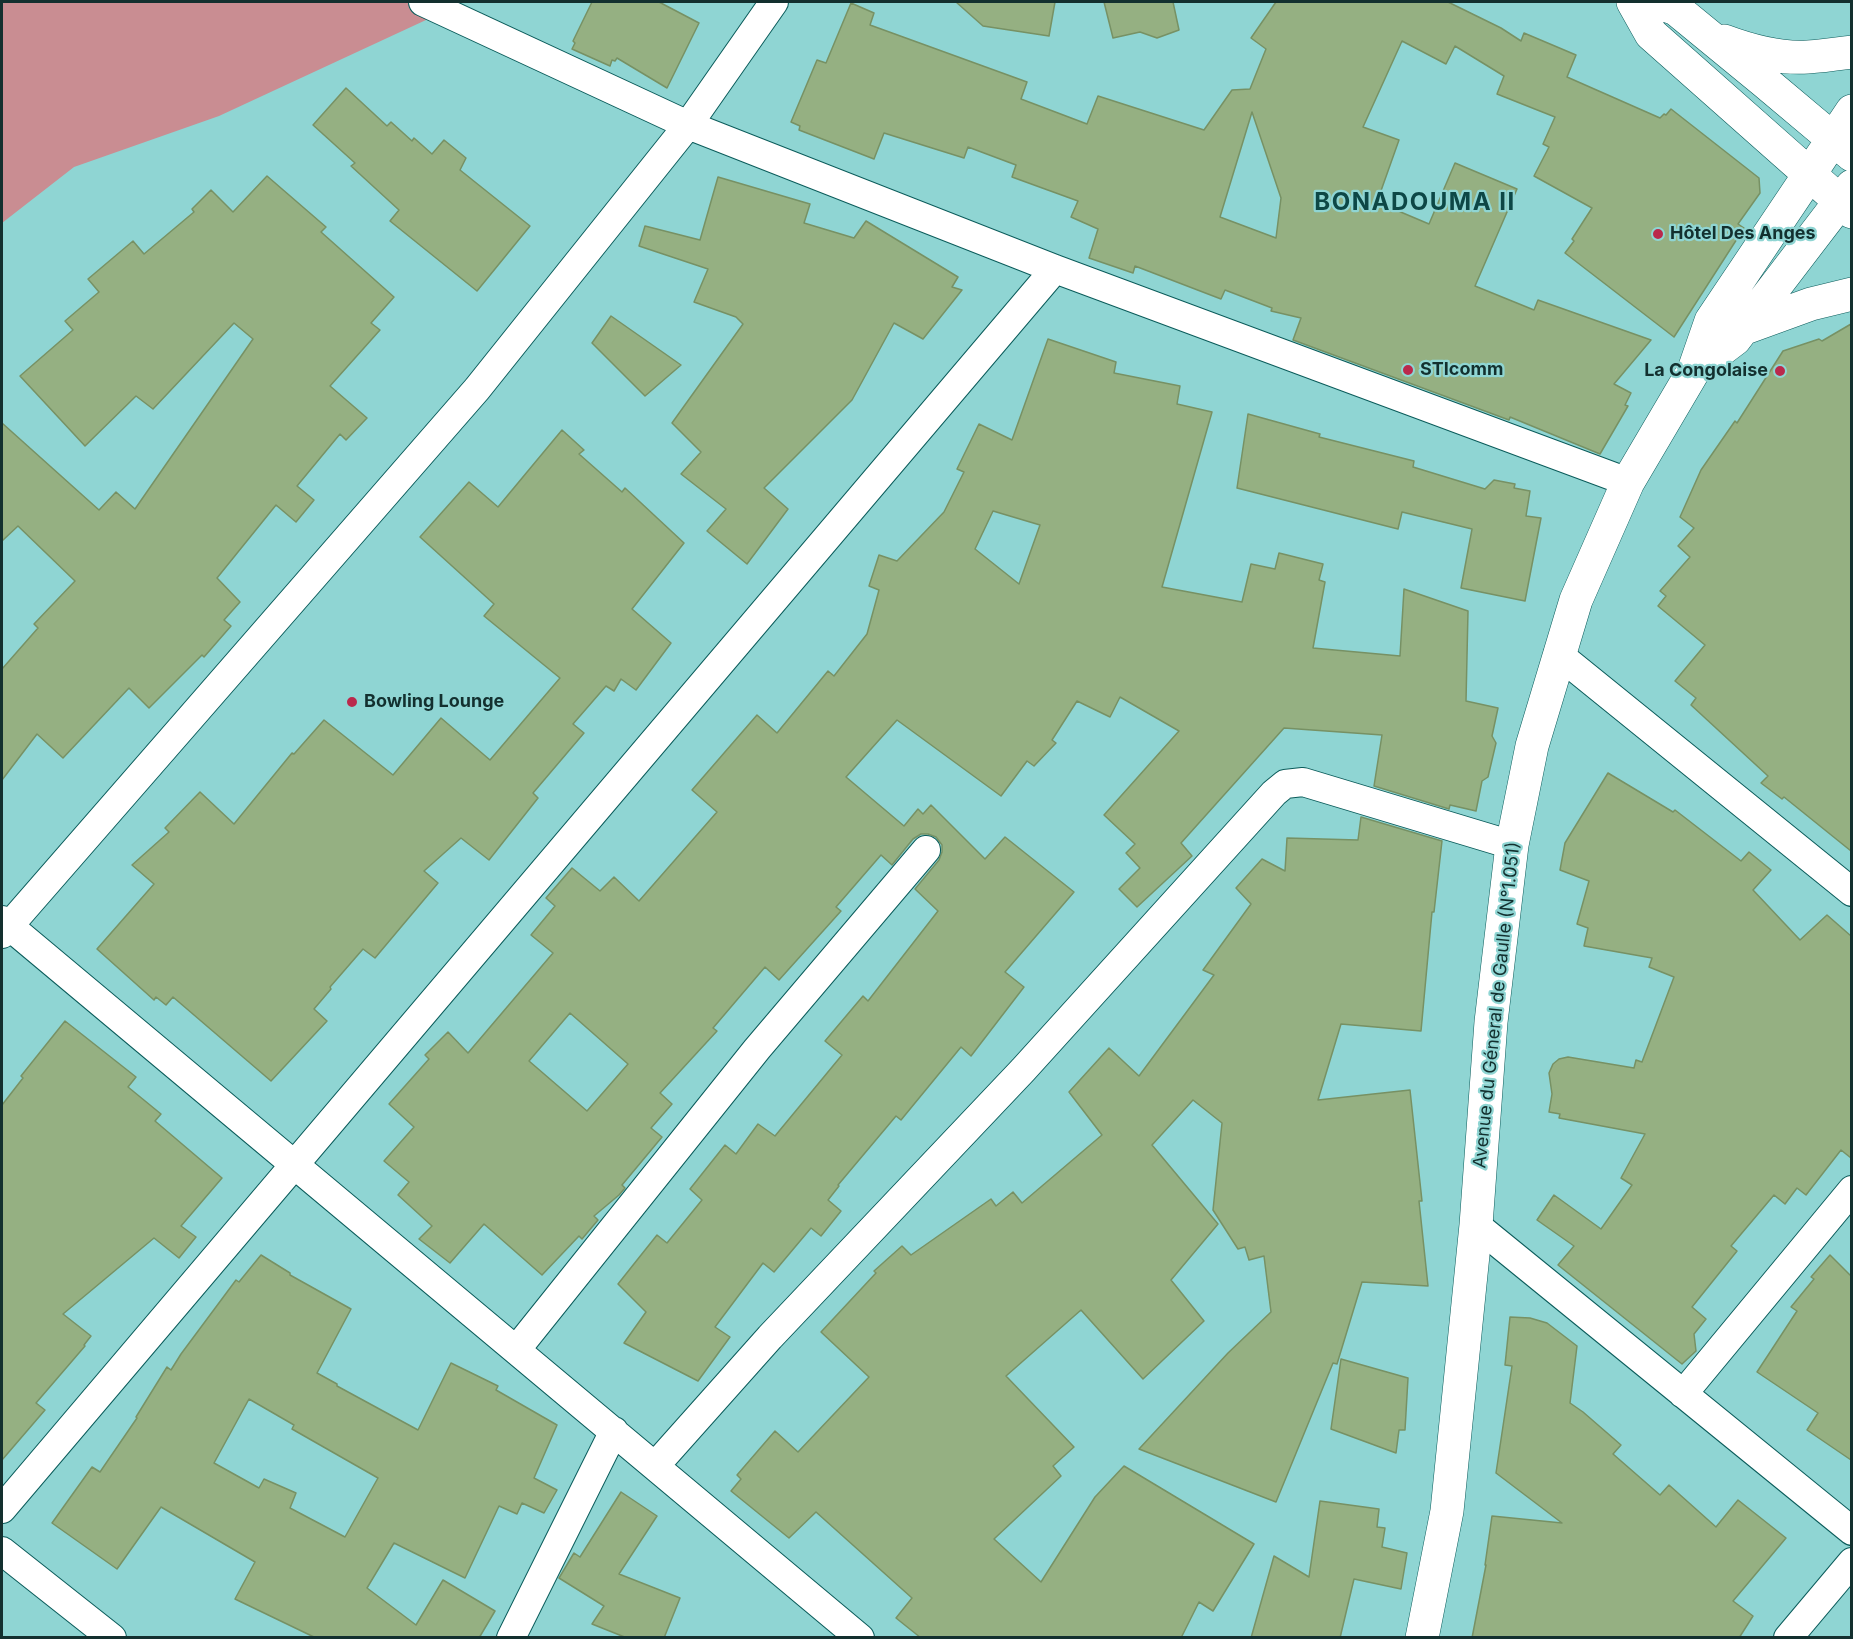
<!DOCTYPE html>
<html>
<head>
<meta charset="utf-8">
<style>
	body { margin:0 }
	#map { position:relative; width:1853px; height:1639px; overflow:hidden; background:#8fd5d3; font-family:Inter,sans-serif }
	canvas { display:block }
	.frame { position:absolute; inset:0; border:3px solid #13302f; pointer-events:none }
</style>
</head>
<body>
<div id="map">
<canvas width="1853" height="1639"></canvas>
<div class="frame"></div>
</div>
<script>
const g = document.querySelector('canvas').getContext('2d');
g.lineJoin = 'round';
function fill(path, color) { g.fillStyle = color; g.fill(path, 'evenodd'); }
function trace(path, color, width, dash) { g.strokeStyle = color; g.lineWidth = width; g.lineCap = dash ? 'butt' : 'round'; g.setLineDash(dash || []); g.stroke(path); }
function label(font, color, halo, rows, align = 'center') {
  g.font = font + ' Inter,sans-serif'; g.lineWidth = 4.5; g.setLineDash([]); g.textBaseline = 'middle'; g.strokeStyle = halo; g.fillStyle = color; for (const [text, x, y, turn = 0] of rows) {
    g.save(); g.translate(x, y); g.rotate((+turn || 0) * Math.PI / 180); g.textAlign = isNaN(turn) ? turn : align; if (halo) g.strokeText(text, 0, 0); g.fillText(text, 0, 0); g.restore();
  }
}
fill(new Path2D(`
	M 2,2 L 451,2 L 426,20 L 219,116 L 74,167 L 2,223 Z`), '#c98d92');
const building = new Path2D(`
	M 592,2 L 659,2 L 699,23 L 667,88 L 617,58 L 615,61 L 612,60 L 610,66 L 572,49 L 575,43 L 573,41 Z
	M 956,2 L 1055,2 L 1049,36 L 983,26 Z
	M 1104,2 L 1173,2 L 1179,30 L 1157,38 L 1140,32 L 1113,38 Z
	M 1276,2 L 1448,2 L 1501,28 L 1521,41 L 1524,33 L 1576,55 L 1567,77 L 1660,118 L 1664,114 L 1666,115 L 1671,109 L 1759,178 L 1760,193 L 1738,224 L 1744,228 L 1674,337 L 1565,253 L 1574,241 L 1572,239 L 1592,208 L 1534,176 L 1549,147 L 1543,144 L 1555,117 L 1497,94 L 1504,76 L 1455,46 L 1446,64 L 1402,41 L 1363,127 L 1399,140 L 1377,202 L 1429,224 L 1455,163 L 1517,189 L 1475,286 L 1534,310 L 1538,300 L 1651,340 L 1614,384 L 1631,393 L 1625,405 L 1628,406 L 1600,454 L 1510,417 L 1509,420 L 1293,340 L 1301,318 L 1271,311 L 1272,308 L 1225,290 L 1221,299 L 1135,266 L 1133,273 L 1089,258 L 1098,229 L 1071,217 L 1078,201 L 1012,177 L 1016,165 L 968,147 L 964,158 L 884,133 L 874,159 L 799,130 L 800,126 L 791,122 L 817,60 L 826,63 L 851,3 L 874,13 L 870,25 L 1027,82 L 1021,99 L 1087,124 L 1098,96 L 1204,130 L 1232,90 L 1250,89 L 1266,49 L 1251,38 ZM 1252,112 L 1281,198 L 1276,238 L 1220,217 Z
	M 346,88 L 387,126 L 391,122 L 412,141 L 414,138 L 432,154 L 444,140 L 466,158 L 460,170 L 530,226 L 477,291 L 390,221 L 399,210 L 351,166 L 355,163 L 313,125 Z
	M 267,176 L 326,227 L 321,232 L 394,297 L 371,323 L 380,330 L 330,386 L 367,418 L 346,440 L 340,434 L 297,486 L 314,500 L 296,522 L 276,505 L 217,578 L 240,602 L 224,620 L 231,626 L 204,657 L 202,655 L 149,708 L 129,688 L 63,758 L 37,734 L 2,780 L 2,669 L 38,628 L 34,624 L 75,581 L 18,526 L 2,541 L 2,423 L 99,510 L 116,492 L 135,509 L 253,339 L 234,323 L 153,409 L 136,396 L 85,446 L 20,376 L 73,330 L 65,321 L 99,292 L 88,279 L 133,241 L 144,254 L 194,212 L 192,209 L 211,190 L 233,212 Z
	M 718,177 L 810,204 L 804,223 L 854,238 L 866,221 L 958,277 L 952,287 L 962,290 L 923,339 L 894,323 L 852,400 L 764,488 L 788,509 L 747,564 L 707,531 L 726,509 L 681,474 L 701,452 L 672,423 L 743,324 L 736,317 L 694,302 L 708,269 L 639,246 L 645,226 L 700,240 Z
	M 611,316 L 681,365 L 645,396 L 592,343 Z
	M 1851,324 L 1851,851 L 1784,797 L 1782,799 L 1761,783 L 1768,776 L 1691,705 L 1696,698 L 1675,681 L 1705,645 L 1658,606 L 1666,596 L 1660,591 L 1690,557 L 1678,546 L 1694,528 L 1680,517 L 1701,470 L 1735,421 L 1737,423 L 1783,351 L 1819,339 L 1822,341 Z
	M 1048,339 L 1116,362 L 1114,373 L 1180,386 L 1177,404 L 1212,412 L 1162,587 L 1242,602 L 1251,564 L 1275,569 L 1279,553 L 1323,564 L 1319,580 L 1325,582 L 1313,648 L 1400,656 L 1404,589 L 1468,611 L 1466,701 L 1498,708 L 1492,736 L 1496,743 L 1488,777 L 1482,781 L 1476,811 L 1450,805 L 1449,809 L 1374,786 L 1382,735 L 1284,728 L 1181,843 L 1192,856 L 1137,907 L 1119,889 L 1140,868 L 1126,853 L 1135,844 L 1104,815 L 1179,731 L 1120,697 L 1110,717 L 1077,701 L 1052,740 L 1056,743 L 1034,766 L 1027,761 L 1001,796 L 897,720 L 846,777 L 904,826 L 918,809 L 923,814 L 931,805 L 985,859 L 1005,837 L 1074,892 L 1005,972 L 1024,987 L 971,1056 L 961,1047 L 901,1120 L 896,1116 L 838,1185 L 839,1186 L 828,1200 L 841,1211 L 821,1236 L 811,1228 L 774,1272 L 763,1263 L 715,1327 L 730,1337 L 698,1381 L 624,1343 L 646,1312 L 618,1284 L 657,1235 L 667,1243 L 702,1200 L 690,1189 L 725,1145 L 736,1154 L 758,1124 L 775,1136 L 842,1055 L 825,1041 L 863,996 L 868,1001 L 938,911 L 915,889 L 939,860 L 942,852 L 942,845 L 936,837 L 928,834 L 921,834 L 913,839 L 892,865 L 881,855 L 836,907 L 841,911 L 779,980 L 765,967 L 713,1028 L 717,1031 L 660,1093 L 672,1104 L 651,1128 L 662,1137 L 622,1185 L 625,1188 L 619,1195 L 594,1216 L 598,1220 L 582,1239 L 579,1236 L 542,1275 L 484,1224 L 450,1263 L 419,1239 L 432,1226 L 398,1195 L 409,1182 L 384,1161 L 414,1127 L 389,1104 L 429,1059 L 425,1055 L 448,1032 L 468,1053 L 553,953 L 531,935 L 555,906 L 546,898 L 572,868 L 600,891 L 614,877 L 639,901 L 717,812 L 692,790 L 757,715 L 777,733 L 828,671 L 834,676 L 867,634 L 879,590 L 869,586 L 879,555 L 897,561 L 944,512 L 964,472 L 957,469 L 979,424 L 1012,440 ZM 993,511 L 1040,525 L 1019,584 L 975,549 ZM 570,1013 L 628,1064 L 587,1111 L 529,1061 Z
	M 1248,414 L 1320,434 L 1319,437 L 1414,461 L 1413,467 L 1485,489 L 1494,480 L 1515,484 L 1514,488 L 1530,491 L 1526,516 L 1541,518 L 1525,601 L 1461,588 L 1472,529 L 1402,512 L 1398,529 L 1237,488 Z
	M 562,430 L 584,450 L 579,454 L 622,492 L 625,488 L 684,543 L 632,609 L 671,643 L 636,690 L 621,679 L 614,691 L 606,686 L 573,724 L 584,733 L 533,793 L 538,798 L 489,860 L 461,838 L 424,871 L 438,883 L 375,958 L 363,949 L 330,987 L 331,989 L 314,1009 L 327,1021 L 271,1081 L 173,997 L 166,1005 L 156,997 L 154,1000 L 97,949 L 154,884 L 132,865 L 169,832 L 165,828 L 200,792 L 234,824 L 292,753 L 294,754 L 324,720 L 393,775 L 441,718 L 490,760 L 560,678 L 484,616 L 494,604 L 420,537 L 469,482 L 498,507 Z
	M 1608,773 L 1673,812 L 1675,810 L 1741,861 L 1749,852 L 1771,870 L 1753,890 L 1800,940 L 1827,915 L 1851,936 L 1851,1158 L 1841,1150 L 1806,1195 L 1797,1188 L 1785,1204 L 1774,1195 L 1731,1246 L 1737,1251 L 1692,1307 L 1706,1319 L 1694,1334 L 1696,1351 L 1682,1364 L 1558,1265 L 1574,1246 L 1537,1220 L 1554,1195 L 1601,1229 L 1632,1185 L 1621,1178 L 1645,1134 L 1559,1118 L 1560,1114 L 1549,1112 L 1552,1094 L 1549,1073 L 1553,1064 L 1559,1059 L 1568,1057 L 1634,1068 L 1636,1060 L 1642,1062 L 1674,977 L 1649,967 L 1652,958 L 1584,946 L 1588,928 L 1577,924 L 1589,881 L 1560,870 L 1565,843 Z
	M 1361,817 L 1442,841 L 1434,912 L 1432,912 L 1421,1031 L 1341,1024 L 1318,1100 L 1410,1090 L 1422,1201 L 1419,1201 L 1428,1286 L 1362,1282 L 1337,1364 L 1333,1363 L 1276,1502 L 1139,1449 L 1228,1353 L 1271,1312 L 1264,1256 L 1249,1260 L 1245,1247 L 1238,1249 L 1213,1210 L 1222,1123 L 1193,1100 L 1152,1145 L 1218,1224 L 1171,1280 L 1204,1321 L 1143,1379 L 1081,1310 L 1006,1376 L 1074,1447 L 1053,1466 L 1061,1476 L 994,1539 L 1041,1582 L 1095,1497 L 1124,1466 L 1254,1544 L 1213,1611 L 1199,1602 L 1181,1638 L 921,1638 L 896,1618 L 912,1598 L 816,1512 L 789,1538 L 731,1491 L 741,1479 L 737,1475 L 775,1431 L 798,1452 L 869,1377 L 821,1332 L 876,1273 L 874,1271 L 902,1246 L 911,1255 L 991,1199 L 996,1206 L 1013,1192 L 1022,1203 L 1102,1135 L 1069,1092 L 1109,1048 L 1139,1076 L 1214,975 L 1203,970 L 1251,904 L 1236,888 L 1262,859 L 1285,871 L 1287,838 L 1358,840 Z
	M 65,1021 L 136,1077 L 128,1087 L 161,1114 L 155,1121 L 222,1178 L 181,1226 L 196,1237 L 179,1258 L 154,1238 L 63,1314 L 91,1336 L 84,1345 L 85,1346 L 36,1403 L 45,1410 L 2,1460 L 2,1105 L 23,1078 L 21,1076 Z
	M 261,1255 L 290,1273 L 290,1275 L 351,1309 L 317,1373 L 337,1384 L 337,1386 L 418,1430 L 451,1363 L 498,1386 L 496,1390 L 557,1425 L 534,1478 L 557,1490 L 544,1513 L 522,1503 L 517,1514 L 499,1506 L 465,1578 L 394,1543 L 367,1588 L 416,1625 L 443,1580 L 495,1611 L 479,1638 L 316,1638 L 235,1599 L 255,1562 L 161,1507 L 117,1569 L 52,1523 L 92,1467 L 100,1472 L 137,1418 L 136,1417 L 167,1367 L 171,1370 L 181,1354 L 236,1280 L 239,1282 ZM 249,1399 L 294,1425 L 292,1429 L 378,1478 L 345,1537 L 290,1508 L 296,1493 L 264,1479 L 259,1488 L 214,1463 Z
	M 1830,1255 L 1851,1276 L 1851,1460 L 1807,1430 L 1818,1413 L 1757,1372 L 1797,1311 L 1791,1307 L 1814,1279 L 1811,1277 Z
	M 1510,1317 L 1530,1318 L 1547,1323 L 1577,1346 L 1570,1403 L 1583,1412 L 1621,1445 L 1613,1454 L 1660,1495 L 1669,1485 L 1716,1527 L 1738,1500 L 1786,1538 L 1733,1601 L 1753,1616 L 1739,1638 L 1472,1638 L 1486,1565 L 1485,1565 L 1492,1516 L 1562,1523 L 1496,1473 L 1512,1366 L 1505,1365 Z
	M 1341,1359 L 1408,1378 L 1405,1430 L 1399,1430 L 1396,1453 L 1331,1429 Z
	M 621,1492 L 657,1516 L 619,1574 L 680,1598 L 664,1638 L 627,1638 L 592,1624 L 604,1606 L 559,1578 L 574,1553 L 580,1557 Z
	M 1320,1501 L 1379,1509 L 1377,1527 L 1385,1528 L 1382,1547 L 1407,1553 L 1401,1589 L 1354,1579 L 1340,1638 L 1251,1638 L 1274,1556 L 1309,1577 Z`);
fill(building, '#95b082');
trace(building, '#779164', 1.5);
const minor = new Path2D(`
	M 423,2 L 688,125 L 1055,269 L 1628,482
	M 1558,654 L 1852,892
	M 2,920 L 860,1638
	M 2,934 L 477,389 L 688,125 L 774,2
	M 1476,1225 L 1852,1531
	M 516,1350 L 757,1049 L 926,850
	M 1683,1394 L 1852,1190
	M 655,1466 L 770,1337 L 1023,1070 L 1274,793 L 1285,784 L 1303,782 L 1512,845
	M 2,1509 L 1055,269
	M 2,1551 L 112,1638
	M 511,1638 L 614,1431
	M 1788,1638 L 1852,1562`);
const secondary = new Path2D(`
	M 1633,2 L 1651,34 L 1852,212
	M 1656,2 L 1676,9 L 1765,82 L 1852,155
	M 1724,41 C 1751,51 1779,59 1808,57 C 1823,56 1837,54 1852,52
	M 1745,328 L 1811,304 L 1852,294
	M 1694,370 L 1735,339 L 1852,186
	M 1422,1638 L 1447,1511 L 1476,1225 L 1491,1022 L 1512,845 L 1532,746 L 1576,600 L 1628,482 L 1694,370 L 1711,321 L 1852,111`);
trace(minor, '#0b5c5b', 30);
trace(secondary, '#0b5c5b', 34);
trace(minor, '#fff', 28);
trace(secondary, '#fff', 33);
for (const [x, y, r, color] of [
	[1658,234,6,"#ba294c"],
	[1408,370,6,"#ba294c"],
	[1780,371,6,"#ba294c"],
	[352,702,6,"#ba294c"]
]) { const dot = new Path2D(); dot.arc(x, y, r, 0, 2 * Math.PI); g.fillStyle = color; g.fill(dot); trace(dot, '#8fd5d3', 2); }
label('bold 18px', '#13302f', '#8fd5d3', [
	["Hôtel Des Anges",1670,234],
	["STIcomm",1420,370],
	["La Congolaise",1768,371,"right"],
	["Bowling Lounge",364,702]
], 'left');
label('18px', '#13302f', '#8fd5d3', [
	["Avenue du Géneral de Gaulle (N°1.051)",1497,1005,-84]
]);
g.letterSpacing = '1.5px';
label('bold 24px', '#0d4746', '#8fd5d3', [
	["BONADOUMA II",1415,203]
]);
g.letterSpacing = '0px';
</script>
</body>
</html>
